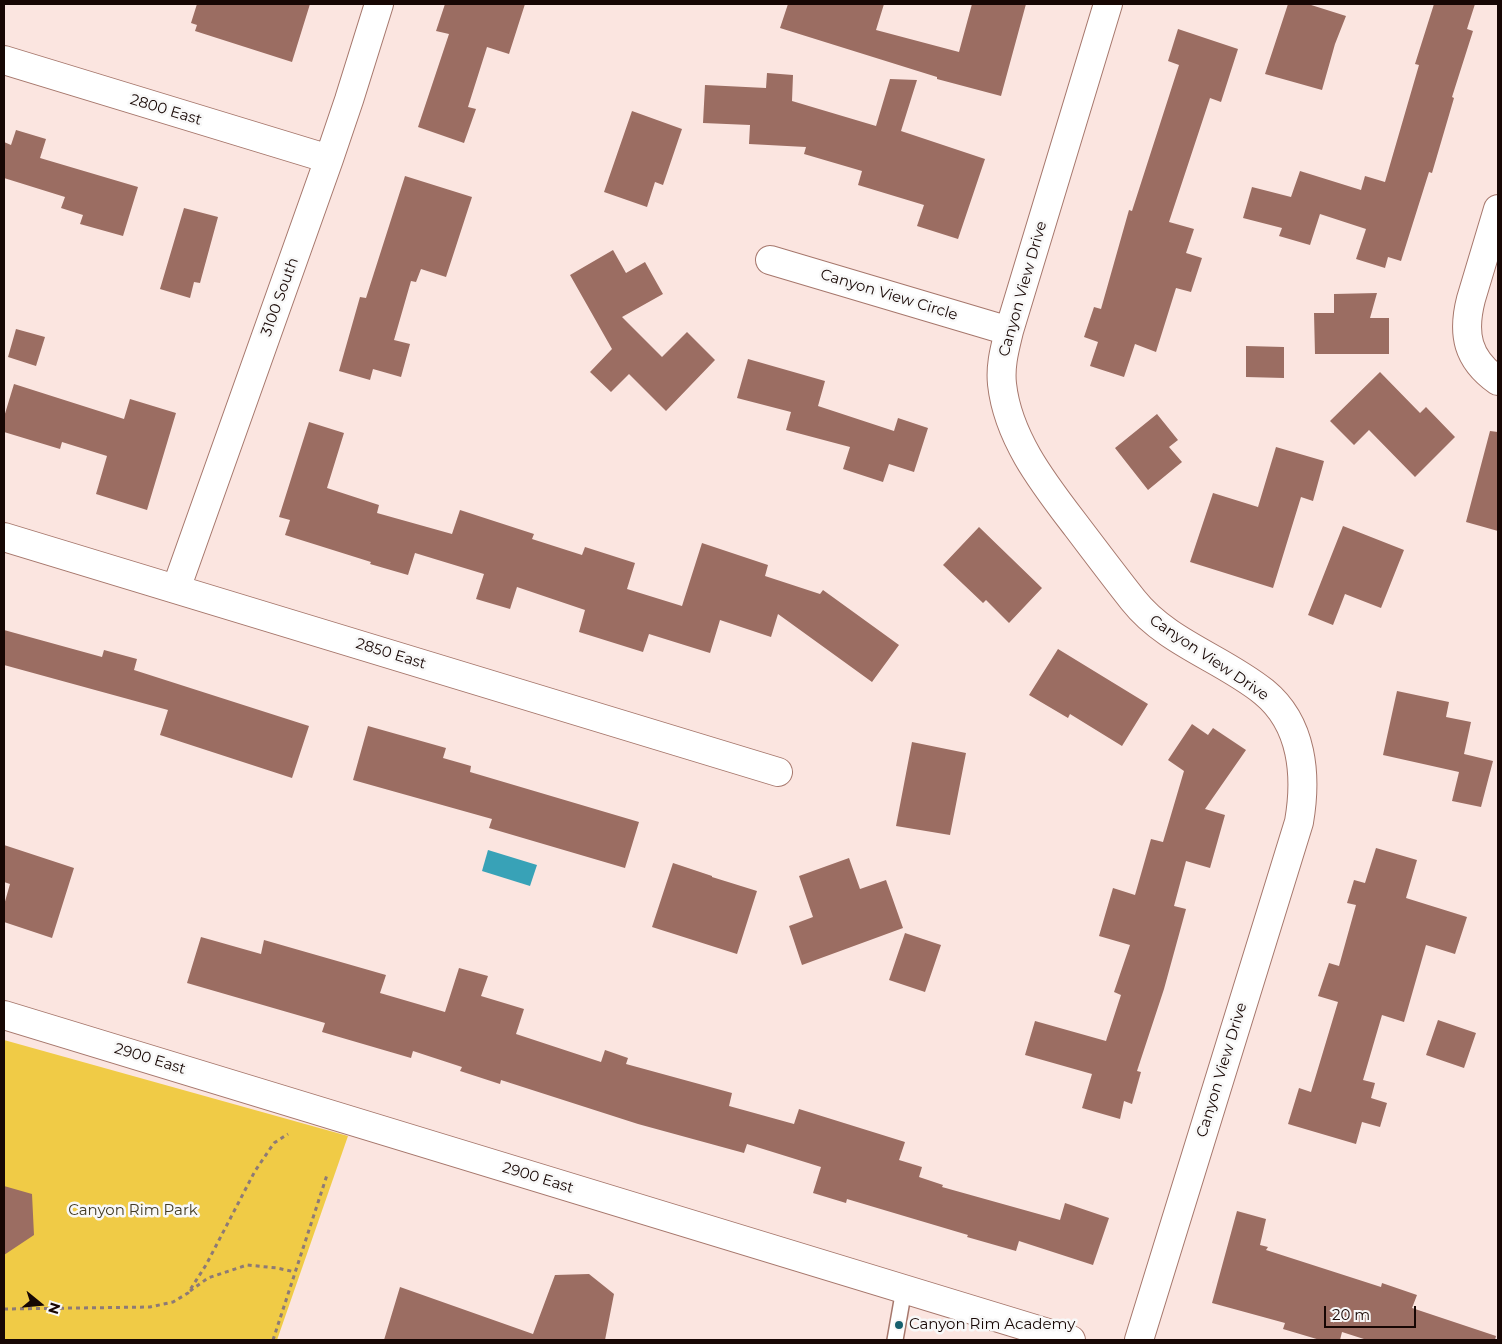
<!DOCTYPE html>
<html>
<head>
<meta charset="utf-8">
<style>
	body { margin:0 }
	#map { position:relative; width:1502px; height:1344px; overflow:hidden; background:#fbe5e0; font-family:Montserrat,sans-serif }
	canvas { display:block }
	.frame { position:absolute; inset:0; border:5px solid #170704; pointer-events:none }
	.north { position:absolute; left:15px; top:1279px; width:50px; height:50px; -webkit-text-stroke:4px #f8f8f8; paint-order:stroke; rotate:107deg; font-size:14px; font-weight:700; line-height:20px; text-align:center; color:#170704 }
	.north::after { content:''; display:block; margin:auto; width:18px; height:22px; background:#170704; clip-path:polygon(50% 0,100% 100%,50% 72%,0 100%) }
	.scale { position:absolute; left:1324px; top:1306px; width:92px; height:22px; box-sizing:border-box; border:2px solid #170704; border-top:0; padding-left:6px; font-size:15px; line-height:18px; white-space:nowrap; color:#170704; -webkit-text-stroke:4px #f8f8f8; paint-order:stroke }
</style>
</head>
<body>
<div id="map">
<canvas width="1502" height="1344"></canvas>
<div class="frame"></div>
<div class="north">N</div>
<div class="scale">20 m</div>
</div>
<script>
const g = document.querySelector('canvas').getContext('2d');
g.lineJoin = 'round';
function fill(path, color) { g.fillStyle = color; g.fill(path, 'evenodd'); }
function trace(path, color, width, dash) { g.strokeStyle = color; g.lineWidth = width; g.lineCap = dash ? 'butt' : 'round'; g.setLineDash(dash || []); g.stroke(path); }
function label(font, color, halo, rows, align = 'center') {
  g.font = font + ' Montserrat,sans-serif'; g.lineWidth = 5; g.setLineDash([]); g.textBaseline = 'middle'; g.strokeStyle = halo; g.fillStyle = color; for (const [text, x, y, turn = 0] of rows) {
    g.save(); g.translate(x, y); g.rotate((+turn || 0) * Math.PI / 180); g.textAlign = isNaN(turn) ? turn : align; if (halo) g.strokeText(text, 0, 0); g.fillText(text, 0, 0); g.restore();
  }
}
fill(new Path2D(`
	M 4,1040 L 348,1136 L 277,1340 L 4,1340 Z`), '#f0cb46');
fill(new Path2D(`
	M 488,850 L 537,865 L 530,886 L 482,871 Z`), '#38a2b7');
fill(new Path2D(`
	M 197,4 L 310,4 L 292,62 L 195,31 L 197,25 L 191,23 Z
	M 445,4 L 525,4 L 509,54 L 487,47 L 468,107 L 476,109 L 464,143 L 418,127 L 449,34 L 436,31 Z
	M 788,4 L 884,4 L 876,30 L 959,52 L 972,4 L 1026,4 L 1001,96 L 937,79 L 937,77 L 780,28 Z
	M 1288,4 L 1308,4 L 1346,16 L 1335,44 L 1322,90 L 1265,74 Z
	M 1434,4 L 1475,4 L 1467,29 L 1473,31 L 1452,97 L 1454,98 L 1432,173 L 1429,172 L 1401,261 L 1388,257 L 1385,268 L 1356,259 L 1366,229 L 1320,214 L 1310,245 L 1279,236 L 1282,228 L 1243,218 L 1252,187 L 1291,197 L 1300,171 L 1361,190 L 1365,176 L 1385,182 L 1419,65 L 1415,64 Z
	M 1178,29 L 1238,49 L 1221,102 L 1210,98 L 1169,222 L 1194,229 L 1186,253 L 1202,258 L 1191,292 L 1176,288 L 1156,352 L 1135,344 L 1124,377 L 1090,366 L 1098,342 L 1084,337 L 1094,307 L 1101,309 L 1129,210 L 1132,211 L 1179,65 L 1168,61 Z
	M 767,73 L 793,75 L 792,101 L 876,126 L 890,79 L 917,80 L 901,131 L 985,159 L 958,239 L 917,226 L 924,205 L 858,185 L 862,171 L 804,154 L 806,147 L 749,144 L 750,125 L 703,123 L 705,85 L 766,88 Z
	M 632,111 L 682,129 L 663,185 L 655,182 L 647,207 L 604,192 Z
	M 16,130 L 46,139 L 40,158 L 138,187 L 123,236 L 80,224 L 83,215 L 61,208 L 65,197 L 4,178 L 4,142 L 11,145 Z
	M 405,176 L 472,197 L 446,277 L 421,269 L 416,282 L 411,281 L 394,340 L 410,344 L 401,377 L 373,369 L 370,380 L 339,371 L 360,297 L 366,298 Z
	M 184,208 L 218,217 L 200,283 L 194,282 L 190,298 L 160,289 Z
	M 613,250 L 626,273 L 645,262 L 663,294 L 622,317 L 662,357 L 687,332 L 715,360 L 666,411 L 629,374 L 611,392 L 590,372 L 612,349 L 570,275 Z
	M 1377,293 L 1370,318 L 1389,318 L 1389,354 L 1315,354 L 1314,313 L 1334,313 L 1334,294 Z
	M 16,329 L 45,337 L 36,366 L 8,357 Z
	M 1246,346 L 1284,347 L 1284,378 L 1246,377 Z
	M 748,359 L 825,381 L 818,406 L 894,431 L 898,418 L 928,428 L 914,472 L 889,464 L 883,482 L 843,469 L 850,447 L 786,430 L 791,412 L 737,398 Z
	M 1380,372 L 1420,413 L 1426,407 L 1455,437 L 1415,477 L 1369,430 L 1354,445 L 1330,421 Z
	M 14,384 L 124,419 L 130,399 L 176,413 L 147,510 L 96,494 L 107,456 L 62,442 L 60,449 L 4,432 L 4,417 Z
	M 1157,414 L 1178,440 L 1169,447 L 1182,462 L 1148,490 L 1115,448 Z
	M 309,422 L 344,433 L 327,488 L 379,505 L 377,513 L 452,534 L 460,510 L 534,534 L 532,539 L 582,555 L 585,547 L 635,563 L 627,589 L 682,606 L 702,543 L 768,565 L 765,576 L 820,594 L 823,590 L 899,645 L 872,682 L 778,614 L 771,637 L 720,620 L 710,653 L 649,634 L 643,652 L 579,632 L 585,610 L 517,587 L 510,609 L 476,599 L 484,574 L 415,553 L 408,575 L 370,564 L 371,562 L 285,535 L 290,520 L 279,517 Z
	M 1490,431 L 1498,432 L 1498,531 L 1466,522 Z
	M 1276,447 L 1324,461 L 1313,501 L 1301,497 L 1273,588 L 1190,562 L 1213,493 L 1258,507 Z
	M 1343,526 L 1404,550 L 1381,608 L 1345,594 L 1333,625 L 1308,615 Z
	M 979,527 L 1042,588 L 1009,623 L 986,600 L 983,603 L 943,565 Z
	M 4,630 L 102,657 L 104,650 L 137,659 L 134,670 L 309,726 L 292,778 L 160,735 L 168,710 L 4,665 Z
	M 1058,649 L 1148,704 L 1122,746 L 1070,714 L 1068,718 L 1029,695 Z
	M 1397,691 L 1449,702 L 1446,717 L 1471,722 L 1464,754 L 1493,761 L 1481,807 L 1452,801 L 1459,772 L 1383,755 Z
	M 1192,724 L 1208,735 L 1213,728 L 1246,750 L 1205,809 L 1225,815 L 1210,868 L 1186,861 L 1174,906 L 1186,909 L 1164,989 L 1137,1071 L 1141,1072 L 1132,1104 L 1124,1101 L 1120,1119 L 1082,1108 L 1092,1074 L 1025,1055 L 1035,1021 L 1106,1041 L 1121,995 L 1114,992 L 1130,945 L 1099,936 L 1113,888 L 1135,895 L 1151,839 L 1163,842 L 1184,771 L 1168,760 Z
	M 368,726 L 446,748 L 443,758 L 471,766 L 470,772 L 639,822 L 625,868 L 489,828 L 492,819 L 353,780 Z
	M 912,742 L 966,753 L 950,835 L 896,826 Z
	M 4,845 L 74,868 L 52,938 L 4,922 L 4,905 L 10,884 L 4,882 Z
	M 1376,848 L 1417,860 L 1406,898 L 1467,917 L 1455,954 L 1426,945 L 1404,1022 L 1382,1015 L 1363,1080 L 1375,1083 L 1371,1098 L 1387,1103 L 1380,1127 L 1362,1122 L 1356,1144 L 1288,1124 L 1299,1088 L 1311,1092 L 1338,1002 L 1318,996 L 1329,963 L 1339,966 L 1356,905 L 1347,903 L 1354,880 L 1365,883 Z
	M 849,858 L 860,889 L 886,880 L 903,928 L 802,965 L 789,926 L 813,917 L 799,876 Z
	M 673,863 L 712,876 L 712,877 L 757,891 L 737,954 L 652,927 Z
	M 905,933 L 941,945 L 925,992 L 889,980 Z
	M 201,937 L 261,954 L 264,940 L 386,975 L 380,993 L 445,1012 L 459,968 L 488,976 L 481,996 L 524,1009 L 516,1034 L 601,1062 L 605,1050 L 628,1058 L 626,1064 L 732,1093 L 729,1106 L 794,1124 L 799,1109 L 905,1142 L 899,1160 L 922,1167 L 919,1177 L 943,1185 L 942,1187 L 1060,1220 L 1065,1203 L 1109,1218 L 1093,1265 L 1019,1241 L 1016,1251 L 967,1237 L 968,1235 L 847,1199 L 846,1203 L 813,1193 L 821,1167 L 747,1144 L 744,1153 L 638,1124 L 501,1080 L 500,1084 L 460,1071 L 462,1067 L 413,1051 L 411,1058 L 322,1032 L 325,1023 L 187,983 Z
	M 1438,1020 L 1476,1033 L 1464,1068 L 1426,1055 Z
	M 4,1186 L 32,1194 L 34,1235 L 4,1255 Z
	M 1237,1211 L 1266,1219 L 1260,1245 L 1268,1247 L 1266,1250 L 1381,1287 L 1382,1283 L 1417,1295 L 1412,1308 L 1496,1336 L 1495,1340 L 1367,1340 L 1342,1332 L 1340,1340 L 1320,1340 L 1283,1329 L 1285,1323 L 1212,1303 Z
	M 589,1274 L 614,1294 L 605,1340 L 384,1340 L 400,1287 L 533,1334 L 555,1275 Z`), '#9b6d62');
const lane = new Path2D(`
	M 895,1340 L 904,1289`);
const street = new Path2D(`
	M 1108,4 L 1009,331 C 1005,348 1000,365 1002,384 C 1008,439 1045,485 1077,527 C 1096,552 1114,576 1133,600 C 1167,643 1222,658 1264,692 C 1303,724 1307,776 1299,822 L 1139,1340
	M 4,60 L 329,159
	M 1498,209 L 1471,299 C 1462,334 1467,359 1498,381
	M 770,260 L 1009,331
	M 4,537 L 778,772
	M 176,589 L 329,159 L 349,100 L 379,4
	M 4,1015 L 1071,1340`);
trace(lane, '#a6776c', 18);
trace(street, '#a6776c', 30);
trace(new Path2D(`
	M 190,1291 L 208,1278 L 247,1265 L 277,1268 L 295,1272
	M 4,1309 L 150,1307 L 173,1302 L 188,1293 L 206,1265 L 255,1171 L 274,1143 L 288,1134
	M 273,1340 L 327,1175`), '#8d7a76', 3, [4, 4]);
trace(lane, '#fff', 15);
trace(street, '#fff', 28);
for (const [x, y, r, color] of [
	[899,1325,5,"#16606e"]
]) { const dot = new Path2D(); dot.arc(x, y, r, 0, 2 * Math.PI); g.fillStyle = color; g.fill(dot); trace(dot, '#f8f8f8', 2); }
label('15px', '#170704', '#f8f8f8', [
	["2800 East",166,110,17],
	["Canyon View Drive",1023,289,-74],
	["Canyon View Circle",889,295,17],
	["3100 South",280,297,-70],
	["2850 East",391,654,17],
	["Canyon View Drive",1209,658,34],
	["2900 East",150,1059,17],
	["Canyon View Drive",1222,1070,-73],
	["2900 East",538,1178,17]
]);
label('15px', '#433b24', '#f8f8f8', [
	["Canyon Rim Park",133,1211]
]);
label('15px', '#170704', '#f8f8f8', [
	["Canyon Rim Academy",909,1325]
], 'left');
</script>
</body>
</html>
